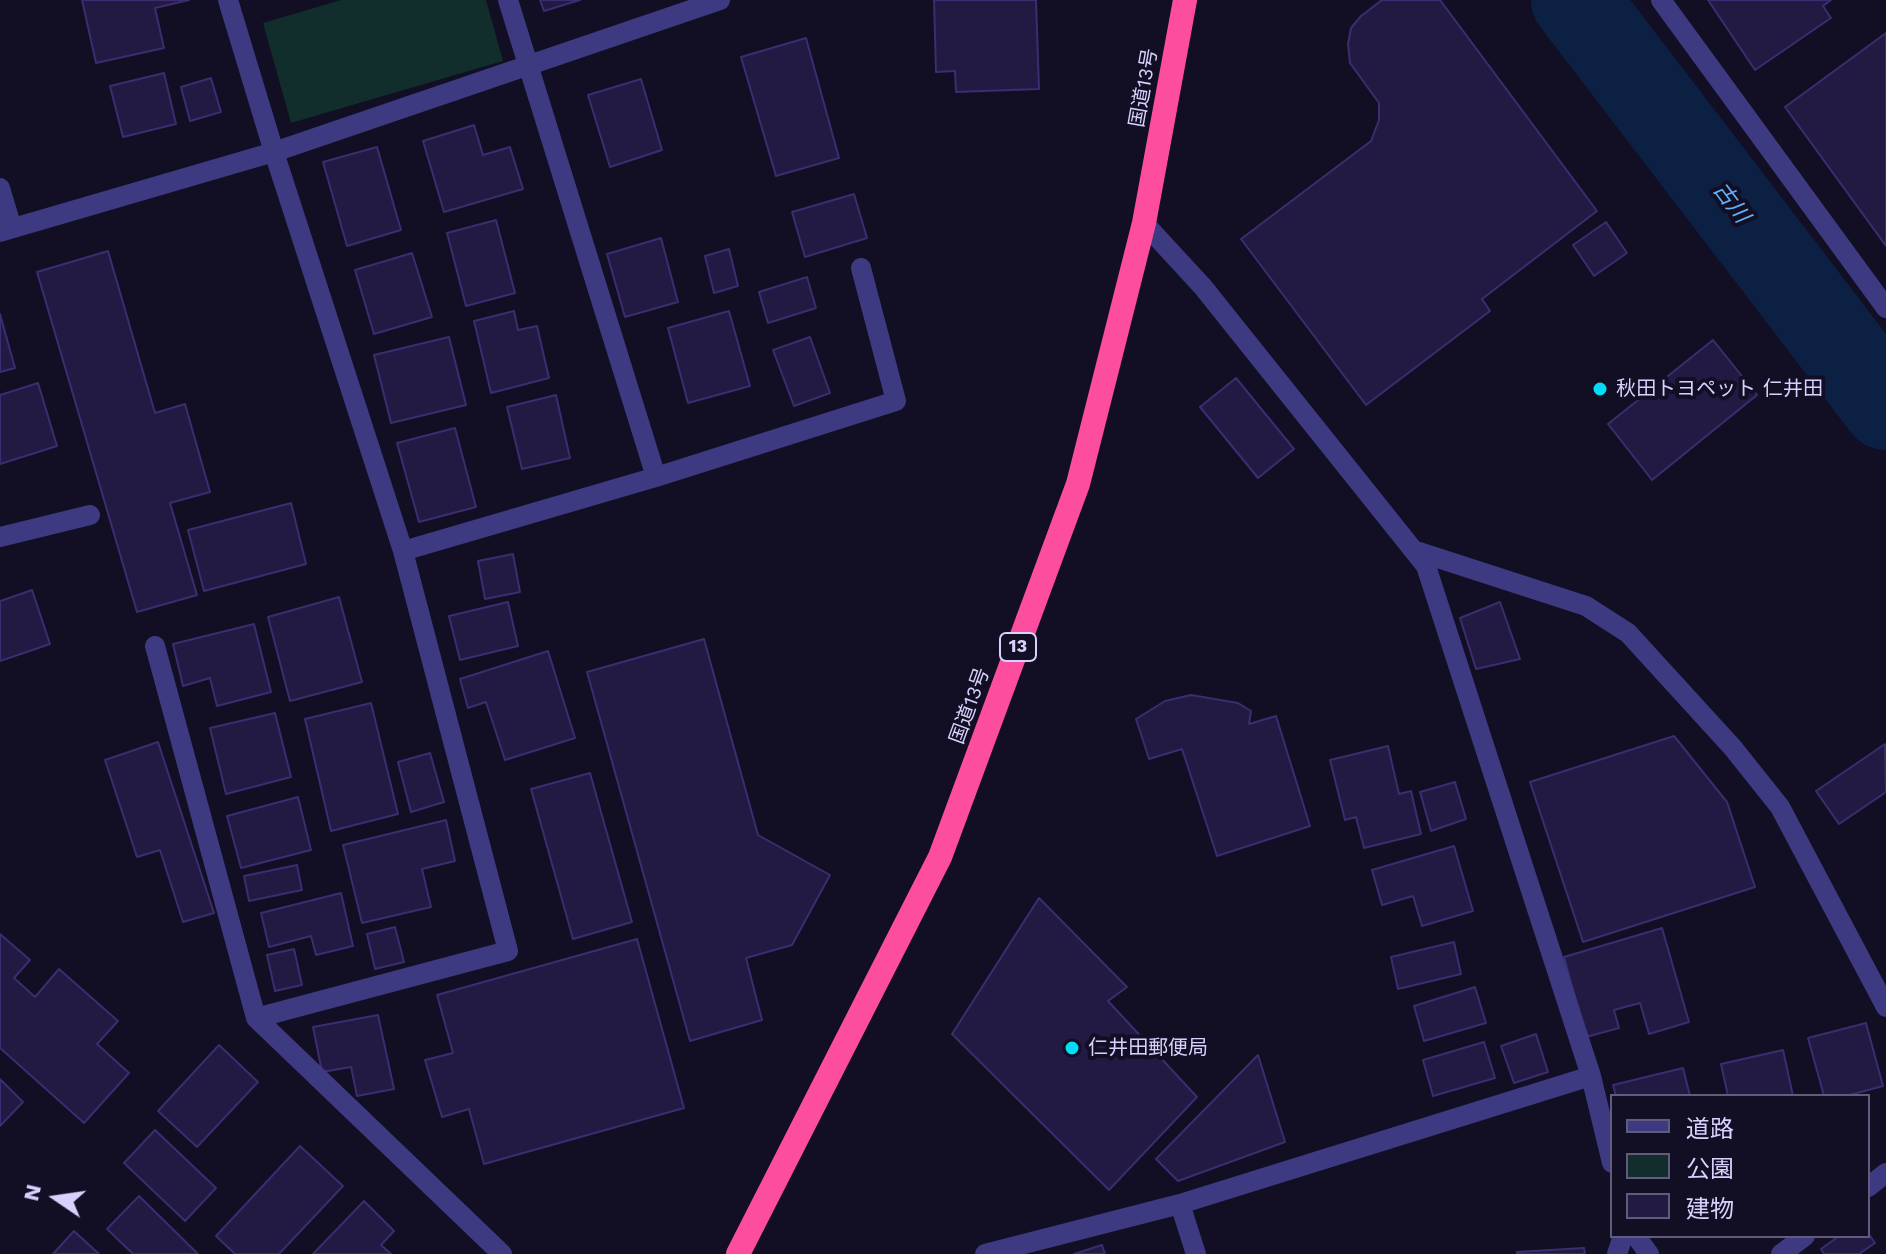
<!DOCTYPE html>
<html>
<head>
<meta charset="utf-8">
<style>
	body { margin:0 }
	#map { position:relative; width:1886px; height:1254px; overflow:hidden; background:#120e23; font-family:"Work Sans","Noto Sans JP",sans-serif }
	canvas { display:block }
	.legend { position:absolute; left:1610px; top:1094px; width:260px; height:144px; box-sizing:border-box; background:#120e23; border:2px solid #615c7b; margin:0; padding:10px 14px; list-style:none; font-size:24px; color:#d7d1fe }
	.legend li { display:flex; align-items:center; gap:16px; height:40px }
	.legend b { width:40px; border:2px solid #615c7b }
	.north { position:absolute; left:16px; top:1158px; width:80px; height:80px; -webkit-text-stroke:6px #120e23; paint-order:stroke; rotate:283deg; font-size:22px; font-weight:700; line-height:32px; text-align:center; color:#d7d1fe }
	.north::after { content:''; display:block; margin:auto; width:28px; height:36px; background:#d7d1fe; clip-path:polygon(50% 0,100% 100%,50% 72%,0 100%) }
</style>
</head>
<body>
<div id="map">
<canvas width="1886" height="1254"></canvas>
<ul class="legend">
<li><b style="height:10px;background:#3d3a81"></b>道路</li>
<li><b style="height:22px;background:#112d2c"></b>公園</li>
<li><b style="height:22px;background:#231a44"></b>建物</li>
</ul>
<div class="north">N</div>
</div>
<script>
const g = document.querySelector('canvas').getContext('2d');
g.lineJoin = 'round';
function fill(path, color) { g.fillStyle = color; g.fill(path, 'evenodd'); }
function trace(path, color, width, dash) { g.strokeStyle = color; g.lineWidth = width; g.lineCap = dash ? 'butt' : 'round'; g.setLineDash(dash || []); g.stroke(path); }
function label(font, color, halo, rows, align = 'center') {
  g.font = font + ' "Work Sans","Noto Sans JP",sans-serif'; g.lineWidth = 8; g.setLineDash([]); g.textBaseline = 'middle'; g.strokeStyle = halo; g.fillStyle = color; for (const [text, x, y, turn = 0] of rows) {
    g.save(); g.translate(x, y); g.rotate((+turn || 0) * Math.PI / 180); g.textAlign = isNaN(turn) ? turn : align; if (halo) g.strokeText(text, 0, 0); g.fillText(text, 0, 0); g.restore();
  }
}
fill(new Path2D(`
	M 341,0 L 486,0 L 503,61 L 291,123 L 263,23 Z`), '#112d2c');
trace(new Path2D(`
	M 1575,0 L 1886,406`), '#0c2044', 88);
const building = new Path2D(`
	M 82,0 L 189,0 L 155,8 L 164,48 L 96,63 Z
	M 540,0 L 580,0 L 544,11 Z
	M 934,0 L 1036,0 L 1039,89 L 956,92 L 955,71 L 936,72 Z
	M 1382,0 L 1440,0 L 1597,211 L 1482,299 L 1490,311 L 1366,405 L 1241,239 L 1371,141 L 1379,120 L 1379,103 L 1350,63 L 1348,44 L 1351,28 L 1361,16 Z
	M 1708,0 L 1831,0 L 1823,6 L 1831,18 L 1755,70 Z
	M 1886,33 L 1886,246 L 1785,107 Z
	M 806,38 L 839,158 L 776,176 L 741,57 Z
	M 164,73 L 176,124 L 123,137 L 110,86 Z
	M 211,78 L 221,112 L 190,121 L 181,87 Z
	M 641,79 L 662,150 L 610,167 L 588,95 Z
	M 474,125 L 483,155 L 510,147 L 523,189 L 444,212 L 423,141 Z
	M 377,147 L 401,230 L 347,246 L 323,162 Z
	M 854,194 L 867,238 L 805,257 L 792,212 Z
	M 496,220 L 515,293 L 466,306 L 447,233 Z
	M 1606,222 L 1627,253 L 1594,276 L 1573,245 Z
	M 661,238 L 678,302 L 625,317 L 607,254 Z
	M 729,249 L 738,286 L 714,293 L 705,256 Z
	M 108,251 L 155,413 L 185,404 L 210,492 L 170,503 L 197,595 L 137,612 L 37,272 Z
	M 412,253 L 432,317 L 374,334 L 355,270 Z
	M 807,277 L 816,308 L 768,323 L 759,292 Z
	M 514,311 L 518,330 L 537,326 L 549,378 L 491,393 L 474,321 Z
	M 729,311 L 750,386 L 688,403 L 668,328 Z
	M 0,314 L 15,368 L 0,372 Z
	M 449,337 L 466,405 L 391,423 L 374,355 Z
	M 810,337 L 830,393 L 794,406 L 773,350 Z
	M 1713,340 L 1757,395 L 1652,480 L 1608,424 Z
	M 1236,378 L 1294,449 L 1258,478 L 1200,407 Z
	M 38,383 L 57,446 L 0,464 L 0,395 Z
	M 556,395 L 570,458 L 522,469 L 507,407 Z
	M 455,428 L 476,507 L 419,522 L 397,443 Z
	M 291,503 L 306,564 L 204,591 L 188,530 Z
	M 513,554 L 520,592 L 485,599 L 478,561 Z
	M 32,590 L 50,644 L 0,661 L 0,601 Z
	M 339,597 L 362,682 L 290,701 L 268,617 Z
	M 508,602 L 518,646 L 460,660 L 449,616 Z
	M 1500,602 L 1520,659 L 1476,669 L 1460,618 Z
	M 254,624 L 271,692 L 217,706 L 210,678 L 183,686 L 173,644 Z
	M 704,639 L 758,835 L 830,875 L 792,945 L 746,958 L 762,1020 L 690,1041 L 587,672 Z
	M 548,651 L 575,738 L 505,760 L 486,702 L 468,708 L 460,679 Z
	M 1191,695 L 1238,703 L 1251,711 L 1249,724 L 1276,716 L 1310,826 L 1217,856 L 1182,749 L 1149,759 L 1136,719 L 1165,701 Z
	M 371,703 L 398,814 L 331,831 L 305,719 Z
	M 275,713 L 291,777 L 226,794 L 210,728 Z
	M 1674,736 L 1727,802 L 1755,887 L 1583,942 L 1530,782 Z
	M 158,742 L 214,913 L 183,922 L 160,850 L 137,857 L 105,760 Z
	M 1885,744 L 1886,792 L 1839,824 L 1816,791 Z
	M 1388,746 L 1399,794 L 1411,791 L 1421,834 L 1364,848 L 1356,817 L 1345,820 L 1330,760 Z
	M 430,753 L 444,802 L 411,812 L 398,762 Z
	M 590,773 L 632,922 L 573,939 L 531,789 Z
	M 1455,782 L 1466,819 L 1431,831 L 1420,792 Z
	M 298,797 L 311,850 L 241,868 L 227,816 Z
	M 446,820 L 455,861 L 422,869 L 431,907 L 362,923 L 343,845 Z
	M 1454,846 L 1473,911 L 1422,926 L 1413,896 L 1382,905 L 1372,870 Z
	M 297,865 L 302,890 L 249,901 L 244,876 Z
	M 341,893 L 353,946 L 316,955 L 311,936 L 269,947 L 261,913 Z
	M 1039,898 L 1127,987 L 1108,1001 L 1197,1097 L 1109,1190 L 952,1034 Z
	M 395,927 L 404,962 L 375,969 L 367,934 Z
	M 1662,928 L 1689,1022 L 1649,1034 L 1640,1003 L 1614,1010 L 1619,1028 L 1586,1037 L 1564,957 Z
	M 0,934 L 30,960 L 14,978 L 35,997 L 59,969 L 118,1021 L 97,1044 L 129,1073 L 84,1123 L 0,1048 Z
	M 637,939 L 684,1108 L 484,1164 L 469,1109 L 442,1117 L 425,1060 L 453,1053 L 437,995 Z
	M 1454,942 L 1461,974 L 1398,989 L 1391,957 Z
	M 294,949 L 302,985 L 275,991 L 267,955 Z
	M 1475,987 L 1486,1023 L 1424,1041 L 1414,1006 Z
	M 378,1015 L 394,1089 L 357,1096 L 351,1067 L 322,1072 L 313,1027 Z
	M 1866,1023 L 1883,1086 L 1846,1096 L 1824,1096 L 1808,1038 Z
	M 1536,1034 L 1548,1072 L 1514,1083 L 1501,1046 Z
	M 1484,1042 L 1495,1078 L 1433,1096 L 1423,1060 Z
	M 219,1045 L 258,1082 L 197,1147 L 158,1111 Z
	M 1783,1050 L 1793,1096 L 1728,1096 L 1721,1064 Z
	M 1258,1055 L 1285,1142 L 1178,1181 L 1156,1159 Z
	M 1683,1068 L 1690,1096 L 1616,1096 L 1613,1085 Z
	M 0,1079 L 23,1102 L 0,1126 Z
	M 155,1130 L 216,1188 L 185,1221 L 124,1163 Z
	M 300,1146 L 343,1186 L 279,1254 L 235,1254 L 216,1236 Z
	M 139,1196 L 198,1254 L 133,1254 L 107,1229 Z
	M 364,1201 L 394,1231 L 381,1245 L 391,1254 L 313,1254 Z
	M 74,1231 L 99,1254 L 53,1254 Z
	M 1868,1233 L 1875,1243 L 1859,1254 L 1824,1254 L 1821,1249 L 1839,1236 L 1868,1236 Z
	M 1102,1245 L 1105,1254 L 1074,1254 Z
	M 1584,1248 L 1585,1254 L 1517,1254 L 1517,1252 Z`);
fill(building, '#231a44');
trace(building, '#3b2d6f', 2);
trace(new Path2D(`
	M 1868,1187 L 1886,1173
	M 1781,1254 L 1805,1236`), '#3d3a81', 20);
trace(new Path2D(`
	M 228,0 L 274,152 L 720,0
	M 508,0 L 656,477
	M 1661,0 L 1886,308
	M 0,188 L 12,228
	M 1144,223 L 1203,287 L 1426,566 L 1591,1076 L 1612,1163
	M 0,232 L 274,152 L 403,551 L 508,951 L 256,1018 L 502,1254
	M 0,537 L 90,515
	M 1413,550 L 1586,606 L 1628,633 L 1733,748 L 1780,807 L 1886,1007
	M 403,551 L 656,477 L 896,401 L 861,268
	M 155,646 L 256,1018
	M 1180,1204 L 1196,1254
	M 1636,1236 L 1649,1254
	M 985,1254 L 1180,1204 L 1591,1076
	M 1617,1254 L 1623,1236`), '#3d3a81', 20);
trace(new Path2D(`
	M 738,1254 L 940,857 L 1078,484 L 1144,223 L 1185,0`), '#fd4d9f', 24);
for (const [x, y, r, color] of [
	[1600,389,8,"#03dcf8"],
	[1072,1048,8,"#03dcf8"]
]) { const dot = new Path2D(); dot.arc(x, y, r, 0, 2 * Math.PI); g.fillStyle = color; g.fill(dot); trace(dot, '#120e23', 3); }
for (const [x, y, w] of [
	[1018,647,36]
]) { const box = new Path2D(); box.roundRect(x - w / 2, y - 14, w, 28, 6); g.fillStyle = '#120e23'; g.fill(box); trace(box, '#d7d1fe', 2); }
label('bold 18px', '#d7d1fe', null, [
	["13",1018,647]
]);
label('20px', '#d7d1fe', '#120e23', [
	["国道13号",1144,88,-80],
	["国道13号",970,706,-70]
]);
label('20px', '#d7d1fe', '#120e23', [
	["秋田トヨペット 仁井田",1616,389],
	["仁井田郵便局",1088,1048]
], 'left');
label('italic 22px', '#60b2fd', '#120e23', [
	["古川",1731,203,53]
]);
</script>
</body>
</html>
